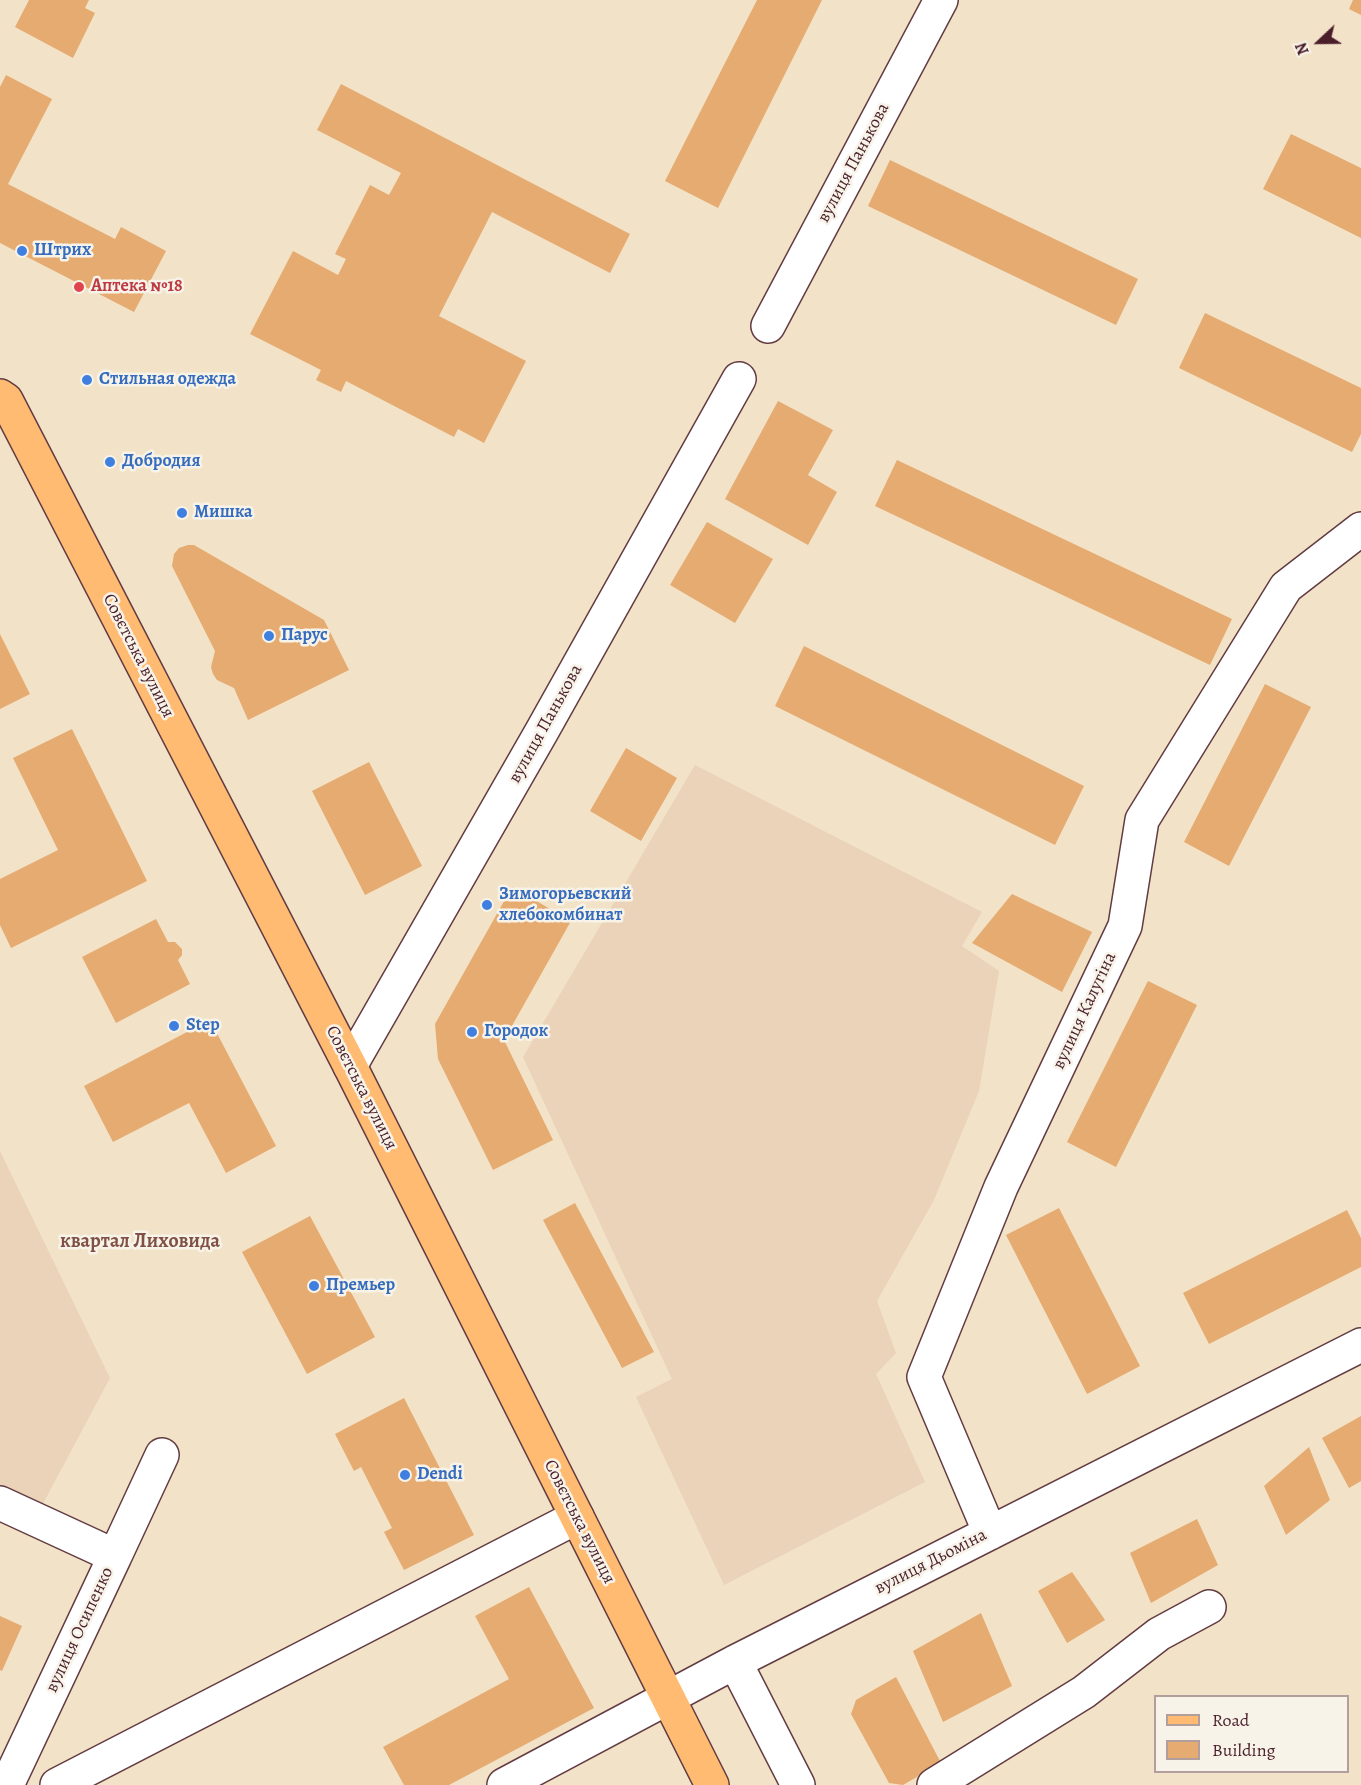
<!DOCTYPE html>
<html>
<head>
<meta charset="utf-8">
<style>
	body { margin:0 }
	#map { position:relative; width:1361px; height:1785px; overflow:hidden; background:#f2e2c7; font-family:Alegreya,serif }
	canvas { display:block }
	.legend { position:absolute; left:1154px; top:1695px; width:195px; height:78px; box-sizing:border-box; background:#f7f3e8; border:2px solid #b29e9c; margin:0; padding:8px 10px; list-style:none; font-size:18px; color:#4a1f2b }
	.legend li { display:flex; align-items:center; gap:12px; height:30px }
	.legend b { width:30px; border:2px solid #b29e9c }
	.north { position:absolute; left:1289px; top:12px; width:60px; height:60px; -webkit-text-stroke:4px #f7f3e8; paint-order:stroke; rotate:248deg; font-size:16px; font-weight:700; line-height:24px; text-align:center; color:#4a1f2b }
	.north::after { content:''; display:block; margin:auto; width:21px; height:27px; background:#4a1f2b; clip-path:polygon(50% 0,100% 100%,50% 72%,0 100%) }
</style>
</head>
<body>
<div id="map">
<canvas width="1361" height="1785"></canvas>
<ul class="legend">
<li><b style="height:8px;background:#ffbb71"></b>Road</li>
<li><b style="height:16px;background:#e5ab71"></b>Building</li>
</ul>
<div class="north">N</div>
</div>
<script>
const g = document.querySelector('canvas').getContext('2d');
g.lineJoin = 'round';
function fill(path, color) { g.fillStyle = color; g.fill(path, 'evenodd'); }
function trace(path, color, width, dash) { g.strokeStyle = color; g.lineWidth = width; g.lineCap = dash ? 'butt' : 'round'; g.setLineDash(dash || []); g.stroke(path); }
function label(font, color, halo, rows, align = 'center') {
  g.font = font + ' Alegreya,serif'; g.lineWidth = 5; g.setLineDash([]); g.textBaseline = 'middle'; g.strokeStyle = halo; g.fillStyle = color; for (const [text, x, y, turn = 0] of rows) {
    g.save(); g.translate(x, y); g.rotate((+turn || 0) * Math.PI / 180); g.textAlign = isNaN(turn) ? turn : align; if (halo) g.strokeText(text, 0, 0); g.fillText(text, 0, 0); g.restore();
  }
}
fill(new Path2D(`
	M 695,765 L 982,912 L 962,946 L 999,971 L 979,1091 L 934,1200 L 877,1301 L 896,1353 L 876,1374 L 925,1482 L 724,1585 L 636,1397 L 672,1379 L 523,1057 Z
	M 0,1151 L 110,1378 L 39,1511 L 0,1492 Z`), '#ead3b8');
fill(new Path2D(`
	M 29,0 L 89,0 L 85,8 L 95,13 L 73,58 L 15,27 Z
	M 757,0 L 822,0 L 718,208 L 665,181 Z
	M 1353,0 L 1361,0 L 1361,15 L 1349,9 Z
	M 6,75 L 52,99 L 8,184 L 115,239 L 121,227 L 166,251 L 134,312 L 0,243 L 0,87 Z
	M 341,84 L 630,234 L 610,273 L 492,212 L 439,316 L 526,361 L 484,443 L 458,429 L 454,437 L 346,381 L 341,392 L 316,380 L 321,370 L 250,334 L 293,251 L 338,275 L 346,259 L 335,254 L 370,185 L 389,195 L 401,173 L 317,130 Z
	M 1291,134 L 1361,168 L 1361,238 L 1263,189 Z
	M 890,160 L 1138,279 L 1116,325 L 868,206 Z
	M 1205,313 L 1361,388 L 1361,434 L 1352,452 L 1179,368 Z
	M 778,401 L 833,430 L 808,475 L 837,492 L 808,545 L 725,499 Z
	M 897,460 L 1232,619 L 1210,665 L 875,506 Z
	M 707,522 L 773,559 L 735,623 L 670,585 Z
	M 188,545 L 194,545 L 324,620 L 349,670 L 248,720 L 234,688 L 217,680 L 213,674 L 211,667 L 215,651 L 172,566 L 174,554 L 179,548 Z
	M 0,634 L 30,694 L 0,709 Z
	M 804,646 L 1084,786 L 1055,845 L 775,706 Z
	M 1265,684 L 1311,707 L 1229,866 L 1184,842 Z
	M 72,729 L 147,881 L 11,948 L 0,925 L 0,879 L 58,850 L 13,758 Z
	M 626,748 L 677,778 L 641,841 L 590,811 Z
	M 369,762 L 422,866 L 365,895 L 312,791 Z
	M 512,887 L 571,921 L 504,1040 L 553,1140 L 493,1170 L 438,1059 L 435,1024 Z
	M 1012,894 L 1092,932 L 1062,992 L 972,943 Z
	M 156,919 L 168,942 L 175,942 L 182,949 L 182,955 L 178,960 L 190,984 L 116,1023 L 82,957 Z
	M 1148,981 L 1197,1005 L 1116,1167 L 1067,1142 Z
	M 210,1020 L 276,1146 L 226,1173 L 189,1103 L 113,1142 L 84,1086 Z
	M 575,1203 L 654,1352 L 622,1368 L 543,1220 Z
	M 1059,1208 L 1140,1366 L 1087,1394 L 1006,1235 Z
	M 1347,1210 L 1361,1238 L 1361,1267 L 1209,1344 L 1183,1293 Z
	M 310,1216 L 375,1337 L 307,1374 L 242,1252 Z
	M 404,1398 L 474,1535 L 404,1570 L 384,1532 L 392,1528 L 361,1467 L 354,1471 L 335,1434 Z
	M 1361,1416 L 1361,1481 L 1349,1488 L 1322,1438 Z
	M 1309,1447 L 1330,1500 L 1286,1535 L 1264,1486 Z
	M 1197,1519 L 1218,1565 L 1151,1603 L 1130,1553 Z
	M 1072,1572 L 1105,1620 L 1067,1643 L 1038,1591 Z
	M 529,1587 L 594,1708 L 449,1785 L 404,1785 L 383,1747 L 509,1679 L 475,1616 Z
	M 981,1613 L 1012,1686 L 943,1722 L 913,1651 Z
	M 0,1616 L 22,1626 L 2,1671 L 0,1670 Z
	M 896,1677 L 941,1763 L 903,1785 L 889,1783 L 851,1714 L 856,1700 Z`), '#e5ab71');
const minor = new Path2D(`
	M 768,326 L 941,0
	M 350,1066 L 542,731 L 739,379
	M 0,1503 L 115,1556 L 7,1785
	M 990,1533 L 924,1377 L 1001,1187 L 1125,926 L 1142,820 L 1286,587 L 1361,529
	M 115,1556 L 162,1455
	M 735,1662 L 798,1785
	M 57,1785 L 577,1517
	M 504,1785 L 735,1662 L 1361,1345
	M 934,1785 L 1084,1692 L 1159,1634 L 1209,1607`);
const major = new Path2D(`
	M 0,396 L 6,400 L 350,1066 L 712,1785`);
trace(minor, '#633c42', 36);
trace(major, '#633c42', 36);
trace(minor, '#fff', 33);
trace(major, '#ffbb71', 33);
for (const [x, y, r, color] of [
	[22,251,6,"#3f7fe0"],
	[79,287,6,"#e0444e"],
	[87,380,6,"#3f7fe0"],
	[110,462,6,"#3f7fe0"],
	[182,513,6,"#3f7fe0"],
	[269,636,6,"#3f7fe0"],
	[487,905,6,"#3f7fe0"],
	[174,1026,6,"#3f7fe0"],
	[472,1032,6,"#3f7fe0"],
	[314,1286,6,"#3f7fe0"],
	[405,1475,6,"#3f7fe0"]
]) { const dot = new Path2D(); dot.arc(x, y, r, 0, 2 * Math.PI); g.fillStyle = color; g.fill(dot); trace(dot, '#f7f3e8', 2); }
label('18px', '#4a1f2b', '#f7f3e8', [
	["вулиця Панькова",854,163,-62],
	["Совєтська вулиця",138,656,63],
	["вулиця Панькова",546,724,-61],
	["вулиця Калугіна",1085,1011,-65],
	["Совєтська вулиця",361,1088,63],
	["Совєтська вулиця",579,1522,63],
	["вулиця Дьоміна",931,1562,-27],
	["вулиця Осипенко",80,1630,-65]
]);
label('bold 18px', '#366cbe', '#f7f3e8', [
	["Штрих",34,251],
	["Стильная одежда",99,380],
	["Добродия",122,462],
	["Мишка",194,513],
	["Парус",281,636],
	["Зимогорьевский",499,895],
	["хлебокомбинат",499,916],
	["Step",186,1026],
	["Городок",484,1032],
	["Премьер",326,1286],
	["Dendi",417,1475]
], 'left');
label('bold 18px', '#be3a42', '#f7f3e8', [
	["Аптека №18",91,287]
], 'left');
label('bold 20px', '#805044', '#f7f3e8', [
	["квартал Лиховида",140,1242]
]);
</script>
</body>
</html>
